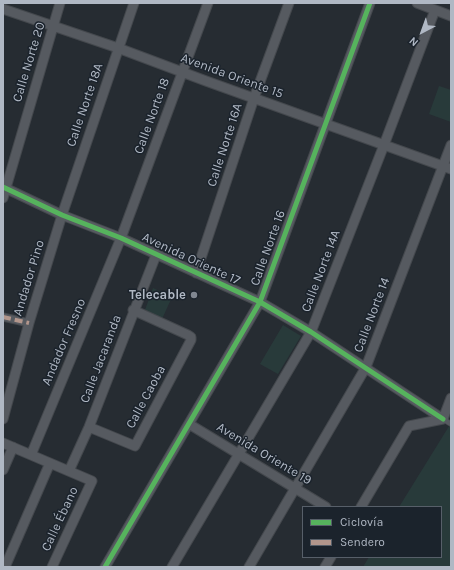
<!DOCTYPE html>
<html>
<head>
<meta charset="utf-8">
<style>
	body { margin:0 }
	#map { position:relative; width:454px; height:570px; overflow:hidden; background:#262c32; font-family:Karla,sans-serif }
	canvas { display:block }
	.frame { position:absolute; inset:0; border:4px solid #b0b8c4; pointer-events:none }
	.legend { position:absolute; left:302px; top:506px; width:140px; height:52px; box-sizing:border-box; background:#1b232c; border:1px solid #575f69; margin:0; padding:5px 7px; list-style:none; font-size:12px; color:#b0b8c4 }
	.legend li { display:flex; align-items:center; gap:8px; height:20px }
	.legend b { width:20px; border:1px solid #575f69 }
	.north { position:absolute; left:402px; top:12px; width:40px; height:40px; -webkit-text-stroke:3px #1b232c; paint-order:stroke; rotate:221deg; font-size:11px; font-weight:700; line-height:16px; text-align:center; color:#b0b8c4 }
	.north::after { content:''; display:block; margin:auto; width:14px; height:18px; background:#b0b8c4; clip-path:polygon(50% 0,100% 100%,50% 72%,0 100%) }
</style>
</head>
<body>
<div id="map">
<canvas width="454" height="570"></canvas>
<div class="frame"></div>
<ul class="legend">
<li><b style="height:5px;background:#56b35d"></b>Ciclovía</li>
<li><b style="height:5px;background:#b2968c"></b>Sendero</li>
</ul>
<div class="north">N</div>
</div>
<script>
const g = document.querySelector('canvas').getContext('2d');
g.lineJoin = 'round';
function fill(path, color) { g.fillStyle = color; g.fill(path, 'evenodd'); }
function trace(path, color, width, dash) { g.strokeStyle = color; g.lineWidth = width; g.lineCap = dash ? 'butt' : 'round'; g.setLineDash(dash || []); g.stroke(path); }
function label(font, color, halo, rows, align = 'center') {
  g.font = font + ' Karla,sans-serif'; g.lineWidth = 3; g.setLineDash([]); g.textBaseline = 'middle'; g.strokeStyle = halo; g.fillStyle = color; for (const [text, x, y, turn = 0] of rows) {
    g.save(); g.translate(x, y); g.rotate((+turn || 0) * Math.PI / 180); g.textAlign = isNaN(turn) ? turn : align; if (halo) g.strokeText(text, 0, 0); g.fillText(text, 0, 0); g.restore();
  }
}
fill(new Path2D(`
	M 439,86 L 451,90 L 451,122 L 429,114 Z
	M 153,288 L 172,297 L 162,319 L 145,310 Z
	M 283,325 L 301,336 L 278,374 L 260,364 Z
	M 451,423 L 451,567 L 363,567 L 369,557 L 441,557 L 441,507 L 399,507 Z`), '#283a3a');
const service = new Path2D(`
	M 443,419 L 451,424`);
const pedestrian = new Path2D(`
	M 3,317 L 29,323`);
const minor = new Path2D(`
	M 417,3 L 451,16
	M 3,9 L 118,48 L 206,81 L 451,169
	M 3,187 L 62,215 L 121,238 L 260,302 L 311,332 L 443,419
	M 3,198 L 60,3
	M 196,273 L 254,98 L 289,3
	M 3,419 L 29,323 L 62,215 L 134,3
	M 189,424 L 326,507
	M 89,427 L 135,446 L 191,340 L 191,337 L 188,335 L 133,310
	M 3,443 L 92,481 L 52,567
	M 31,455 L 121,238 L 208,3
	M 3,470 L 13,447
	M 69,471 L 89,427 L 156,255
	M 361,507 L 409,426 L 443,419 L 451,398
	M 5,567 L 50,463
	M 105,567 L 260,302 L 370,3
	M 172,567 L 311,332 L 384,145 L 435,10
	M 249,567 L 366,367 L 451,145
	M 325,567 L 331,557`);
trace(service, '#44484d', 6);
trace(pedestrian, '#44484d', 9);
trace(minor, '#44484d', 11);
trace(service, '#565a60', 4.5);
trace(pedestrian, '#565a60', 7);
trace(minor, '#565a60', 9);
trace(new Path2D(`
	M 3,317 L 29,323`), '#b2968c', 4, [8, 4]);
trace(new Path2D(`
	M 3,187 L 62,215 L 121,238 L 260,302 L 311,332 L 443,419
	M 105,567 L 260,302 L 370,3`), '#56b35d', 5);
for (const [x, y, r, color] of [
	[194,295,4,"#808791"]
]) { const dot = new Path2D(); dot.arc(x, y, r, 0, 2 * Math.PI); g.fillStyle = color; g.fill(dot); trace(dot, '#1b232c', 1.5); }
label('13px', '#b0b8c4', '#1b232c', [
	["Calle Norte 20",29,62,-73],
	["Avenida Oriente 15",232,76,20],
	["Calle Norte 18A",85,105,-71],
	["Calle Norte 18",152,116,-70],
	["Calle Norte 16A",225,145,-72],
	["Calle Norte 16",268,248,-70],
	["Avenida Oriente 17",191,259,25],
	["Calle Norte 14A",321,271,-69],
	["Andador Pino",29,278,-73],
	["Calle Norte 14",372,315,-69],
	["Andador Fresno",64,342,-67],
	["Calle Jacaranda",101,359,-69],
	["Calle Caoba",146,397,-62],
	["Avenida Oriente 19",264,454,31],
	["Calle Ébano",60,519,-65]
]);
label('bold 13px', '#b0b8c4', '#1b232c', [
	["Telecable",186,295]
], 'right');
</script>
</body>
</html>
